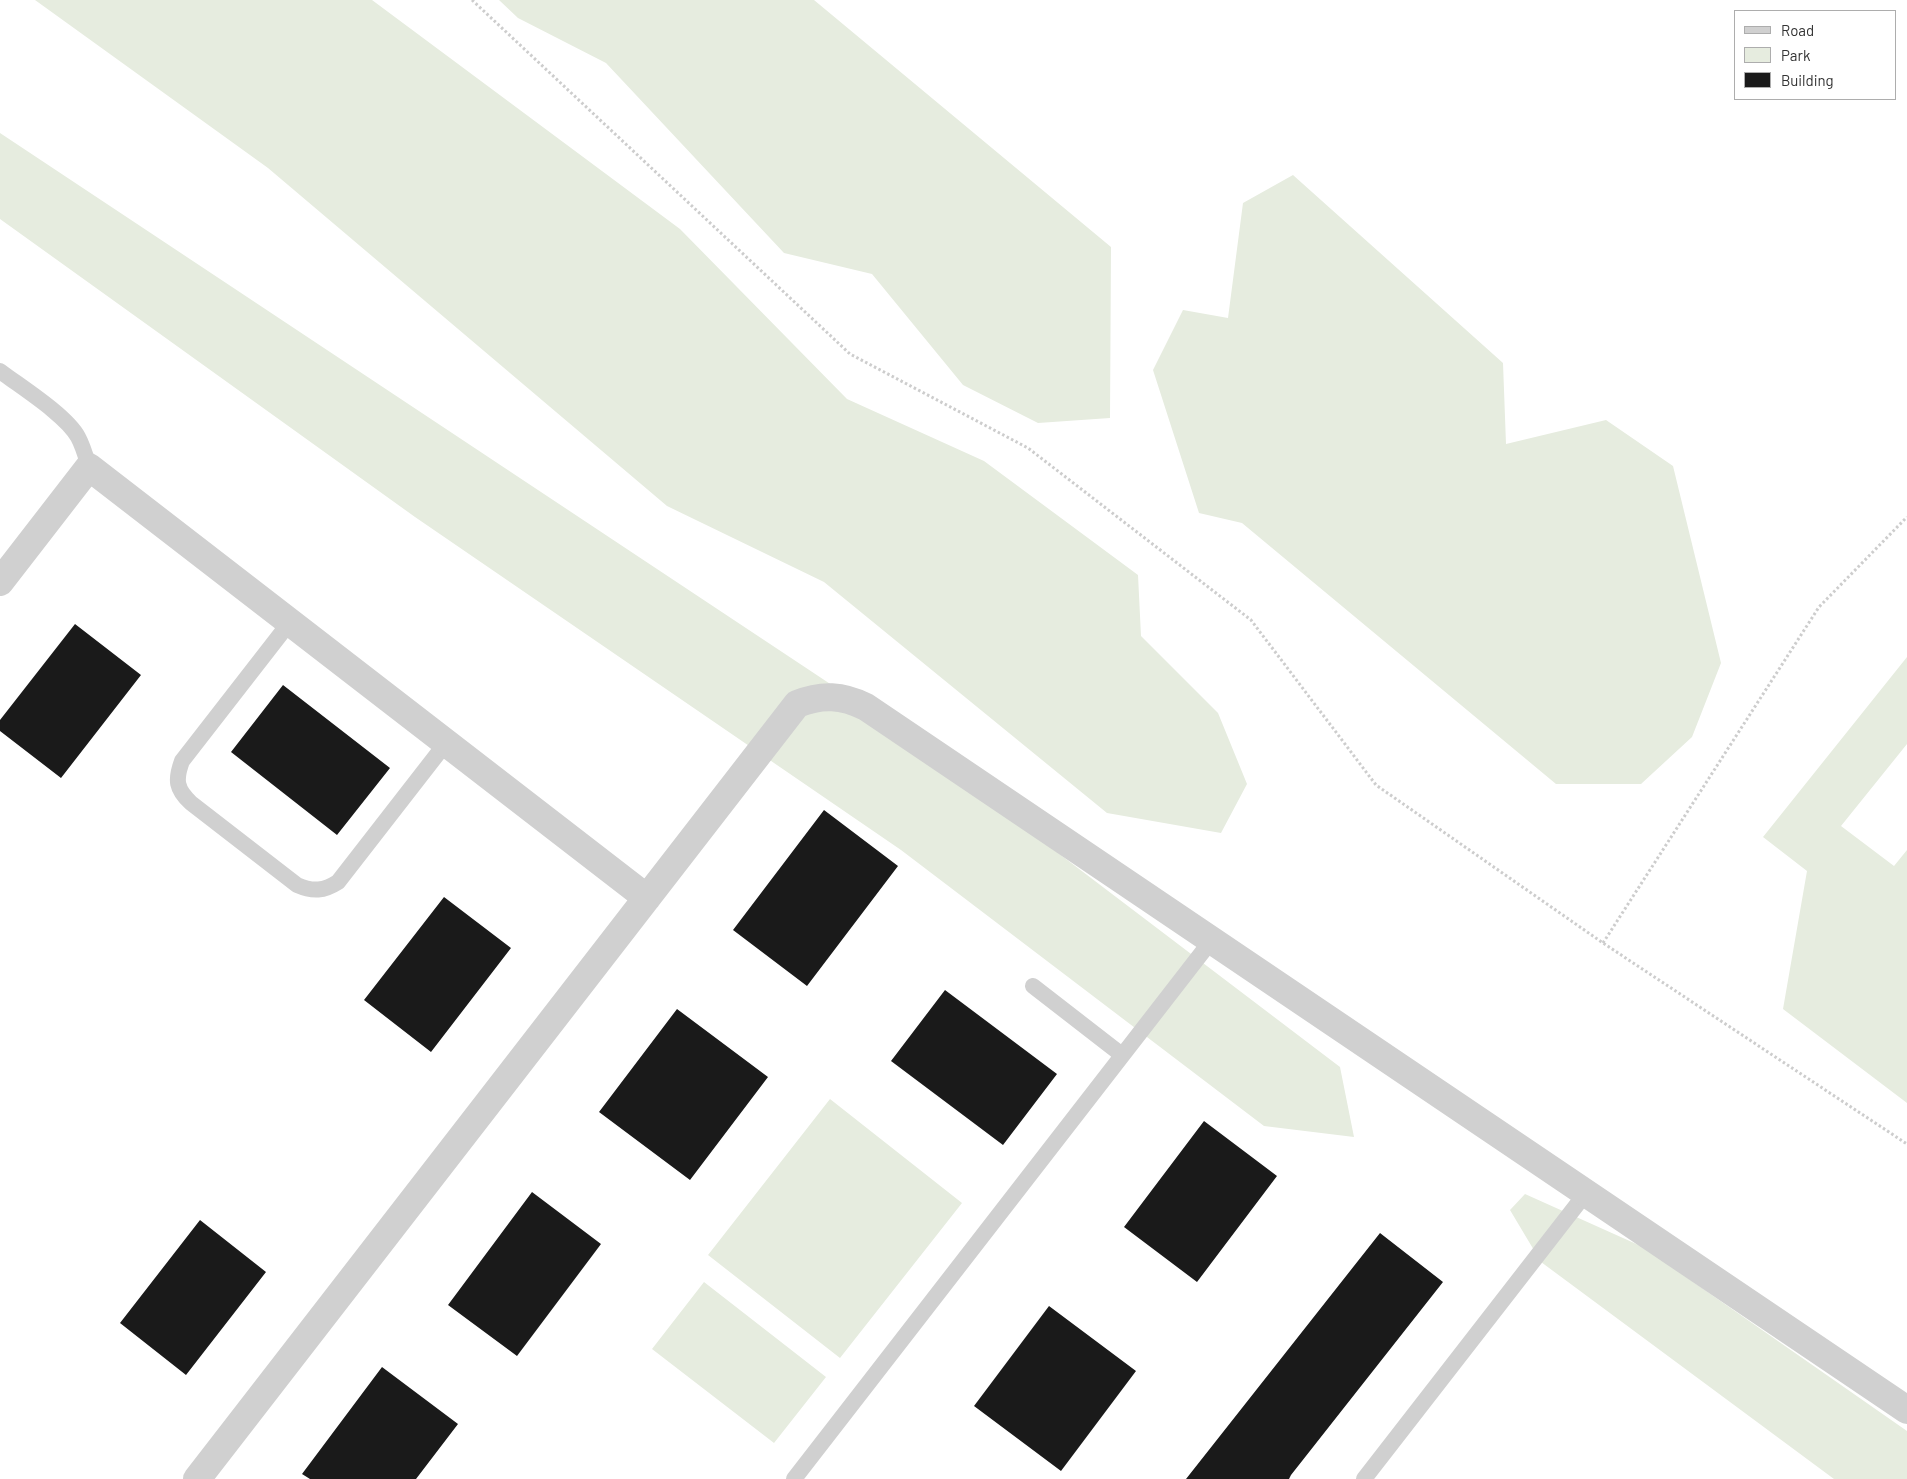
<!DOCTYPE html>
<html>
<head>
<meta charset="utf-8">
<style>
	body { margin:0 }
	#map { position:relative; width:1907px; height:1479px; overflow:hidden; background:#fff; font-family:Barlow,sans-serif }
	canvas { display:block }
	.legend { position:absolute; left:1734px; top:10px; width:162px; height:90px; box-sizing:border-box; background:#fff; border:1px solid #adadad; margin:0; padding:6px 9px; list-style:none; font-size:15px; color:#333 }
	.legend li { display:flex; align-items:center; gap:10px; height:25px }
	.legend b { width:25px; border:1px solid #adadad }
</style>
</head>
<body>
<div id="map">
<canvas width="1907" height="1479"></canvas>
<ul class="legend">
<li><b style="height:6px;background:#d0d0d0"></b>Road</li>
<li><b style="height:14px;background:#e6ecdf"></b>Park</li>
<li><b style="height:14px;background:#1a1a1a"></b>Building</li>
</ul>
</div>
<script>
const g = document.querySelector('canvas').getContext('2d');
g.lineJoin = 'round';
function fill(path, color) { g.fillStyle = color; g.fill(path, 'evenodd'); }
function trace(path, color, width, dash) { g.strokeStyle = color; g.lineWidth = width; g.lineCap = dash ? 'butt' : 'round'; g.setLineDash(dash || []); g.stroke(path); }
fill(new Path2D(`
	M 35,0 L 372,0 L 680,229 L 847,399 L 984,461 L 1138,575 L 1141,636 L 1218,713 L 1247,784 L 1221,833 L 1107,813 L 824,582 L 667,506 L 268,168 Z
	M 499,0 L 814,0 L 1111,247 L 1110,418 L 1038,423 L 963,385 L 872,274 L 784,253 L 606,63 L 518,18 Z
	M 0,133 L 871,711 L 1340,1067 L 1354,1137 L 1264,1126 L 901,850 L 415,517 L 0,219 Z
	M 1293,175 L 1503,363 L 1506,444 L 1606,420 L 1673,466 L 1721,663 L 1692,737 L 1641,784 L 1556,784 L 1242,523 L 1199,513 L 1153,370 L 1183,310 L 1228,318 L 1243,203 Z
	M 1907,657 L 1907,744 L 1841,826 L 1894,866 L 1907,850 L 1907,1103 L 1783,1009 L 1807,871 L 1763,837 Z
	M 830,1099 L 962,1203 L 840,1358 L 708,1255 Z
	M 1525,1194 L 1643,1247 L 1907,1431 L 1907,1479 L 1834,1479 L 1541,1262 L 1510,1210 Z
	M 704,1282 L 826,1377 L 774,1443 L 652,1349 Z`), '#e6ecdf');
fill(new Path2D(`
	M 75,624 L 141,675 L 61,778 L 0,731 L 0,720 Z
	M 283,685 L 390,768 L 337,835 L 231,752 Z
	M 824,810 L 898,866 L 807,986 L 733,930 Z
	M 444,897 L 511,948 L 431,1052 L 364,1000 Z
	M 945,990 L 1057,1074 L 1003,1145 L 891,1061 Z
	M 677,1009 L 768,1077 L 690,1180 L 599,1112 Z
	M 1204,1121 L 1277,1176 L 1197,1282 L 1124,1227 Z
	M 532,1192 L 601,1244 L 517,1356 L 448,1305 Z
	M 200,1220 L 266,1272 L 186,1375 L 120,1323 Z
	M 1380,1233 L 1443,1282 L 1291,1475 L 1289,1479 L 1186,1479 Z
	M 1049,1306 L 1136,1371 L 1061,1471 L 974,1406 Z
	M 382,1367 L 458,1424 L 416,1479 L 310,1479 L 302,1474 Z`), '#1a1a1a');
trace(new Path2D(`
	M 472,0 L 850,354 L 1028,448 L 1251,620 L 1376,785 L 1603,943 L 1907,1144
	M 1603,943 L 1819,607 L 1907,517`), '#cdcdcd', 3, [2.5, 2.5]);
trace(new Path2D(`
	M 0,371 C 21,387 66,415 78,437 C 83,446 86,457 89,467
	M 290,622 L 182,761 C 175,780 176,789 191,803 L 297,885 C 313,892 324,891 338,882 L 446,743
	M 1033,986 L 1122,1055
	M 794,1479 L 1211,941
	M 1364,1479 L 1586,1193`), '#d0d0d0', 16);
trace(new Path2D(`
	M 0,582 L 89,467 L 647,898
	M 197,1479 L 797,704 C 822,694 842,695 866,707 L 1907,1410`), '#d0d0d0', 28);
</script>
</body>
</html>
